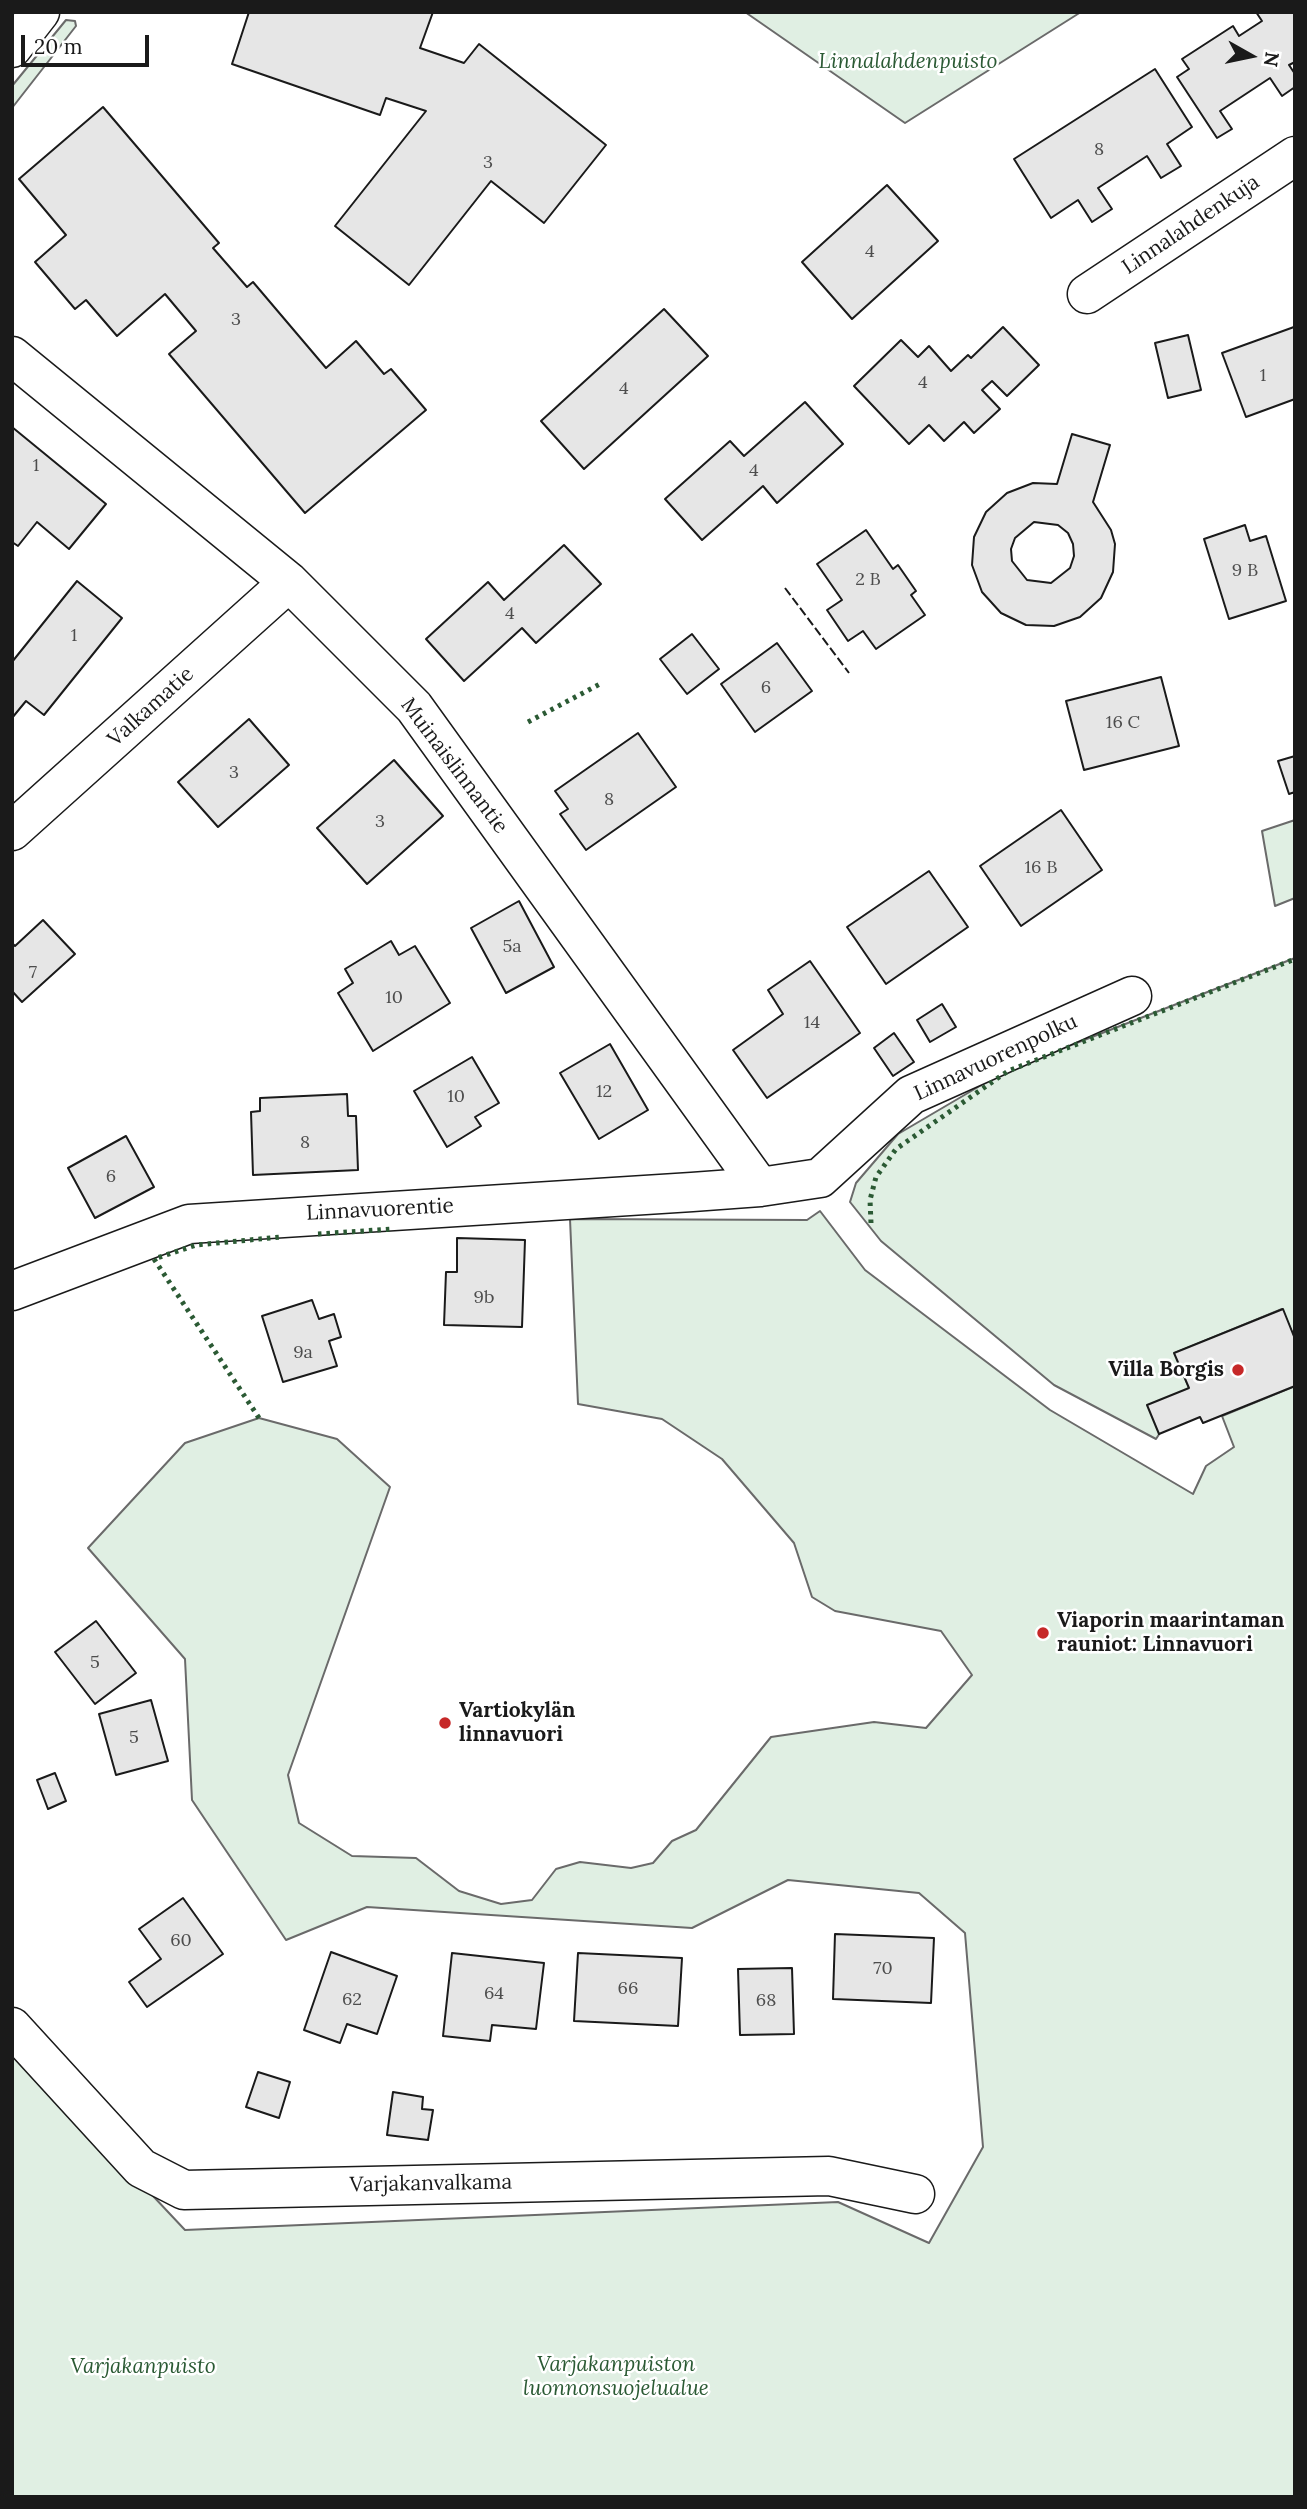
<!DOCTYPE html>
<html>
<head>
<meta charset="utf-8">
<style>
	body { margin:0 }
	#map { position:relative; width:1307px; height:2509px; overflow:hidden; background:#fff; font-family:Lora,serif }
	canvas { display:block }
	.frame { position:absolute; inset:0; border:14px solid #1a1a1a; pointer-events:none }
	.north { position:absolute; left:1216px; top:21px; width:70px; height:70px; -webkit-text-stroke:5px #fff; paint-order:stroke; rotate:99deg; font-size:19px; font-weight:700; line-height:28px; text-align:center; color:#1a1a1a }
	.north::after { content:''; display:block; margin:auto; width:24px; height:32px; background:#1a1a1a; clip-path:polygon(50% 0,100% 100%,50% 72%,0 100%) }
	.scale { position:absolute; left:21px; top:35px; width:128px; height:32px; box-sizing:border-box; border:4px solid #1a1a1a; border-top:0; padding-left:9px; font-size:21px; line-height:24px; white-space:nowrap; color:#1a1a1a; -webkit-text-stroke:5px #fff; paint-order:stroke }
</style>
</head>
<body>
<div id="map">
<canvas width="1307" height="2509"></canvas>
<div class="frame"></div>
<div class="north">N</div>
<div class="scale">20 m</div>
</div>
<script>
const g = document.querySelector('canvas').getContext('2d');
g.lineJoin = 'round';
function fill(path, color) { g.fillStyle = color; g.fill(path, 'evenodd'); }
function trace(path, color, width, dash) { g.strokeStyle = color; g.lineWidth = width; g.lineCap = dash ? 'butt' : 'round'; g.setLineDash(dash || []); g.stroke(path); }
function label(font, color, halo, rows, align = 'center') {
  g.font = font + ' Lora,serif'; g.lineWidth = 5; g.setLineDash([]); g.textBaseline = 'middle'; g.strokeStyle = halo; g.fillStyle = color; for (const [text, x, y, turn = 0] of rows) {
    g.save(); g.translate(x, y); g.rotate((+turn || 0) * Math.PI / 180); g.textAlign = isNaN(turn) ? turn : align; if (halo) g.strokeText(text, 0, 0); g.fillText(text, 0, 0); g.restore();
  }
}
const green = new Path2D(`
	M 745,12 L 1081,12 L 905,123 Z
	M 66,20 L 75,21 L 76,26 L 12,108 L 12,86 Z
	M 1295,820 L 1295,898 L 1275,906 L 1262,831 Z
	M 1295,958 L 1295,1339 L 1282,1309 L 1175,1353 L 1189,1388 L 1156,1439 L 1054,1385 L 881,1241 L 850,1202 L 856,1183 L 898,1134 L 1007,1070 Z
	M 820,1211 L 865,1270 L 1050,1410 L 1193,1494 L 1206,1466 L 1234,1447 L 1222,1416 L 1295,1386 L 1295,2497 L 12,2497 L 12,2046 L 185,2230 L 838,2202 L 929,2243 L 983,2147 L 965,1933 L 919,1893 L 788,1880 L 692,1928 L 367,1907 L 286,1940 L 192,1800 L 185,1659 L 88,1548 L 185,1443 L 259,1418 L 337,1439 L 390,1487 L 288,1775 L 299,1823 L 352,1856 L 416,1858 L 459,1891 L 501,1904 L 532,1900 L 556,1869 L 580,1862 L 631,1868 L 653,1863 L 672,1841 L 696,1830 L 771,1737 L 874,1722 L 926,1728 L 972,1675 L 941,1631 L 835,1611 L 812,1597 L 794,1543 L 722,1459 L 662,1419 L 578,1404 L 570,1219 L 807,1220 Z`);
fill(green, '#e0efe3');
trace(green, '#6a6a6a', 2);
const building = new Path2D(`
	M 249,12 L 433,12 L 420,48 L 464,63 L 479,44 L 606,145 L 544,223 L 491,181 L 409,285 L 335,226 L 426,111 L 386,98 L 380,115 L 232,64 Z
	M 1256,12 L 1295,12 L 1295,62 L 1289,65 L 1295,74 L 1295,87 L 1282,96 L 1270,78 L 1223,109 L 1220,111 L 1232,129 L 1217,138 L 1177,77 L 1189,69 L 1182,59 L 1233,26 L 1239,36 L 1262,21 Z
	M 1155,69 L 1192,127 L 1167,144 L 1181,166 L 1161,178 L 1147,156 L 1098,188 L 1112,209 L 1092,222 L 1078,200 L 1051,218 L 1014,159 Z
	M 103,107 L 219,243 L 213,248 L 247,287 L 253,282 L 326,368 L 356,341 L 384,374 L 391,369 L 426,410 L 305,513 L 169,354 L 196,331 L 165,294 L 117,336 L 86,300 L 75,309 L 35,262 L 66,235 L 19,179 Z
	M 887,185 L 938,241 L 852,319 L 802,262 Z
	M 664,309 L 708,356 L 584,469 L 541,421 Z
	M 1003,327 L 1039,365 L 1007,396 L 992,381 L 982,390 L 1000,409 L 974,433 L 964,422 L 944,441 L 929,425 L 909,444 L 854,386 L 901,340 L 918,357 L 929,346 L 951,371 L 968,355 L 971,358 Z
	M 1294,327 L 1295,399 L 1246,417 L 1222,353 Z
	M 1188,335 L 1201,390 L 1168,398 L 1155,343 Z
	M 805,402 L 843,444 L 777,503 L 763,486 L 702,540 L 665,499 L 730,441 L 744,456 Z
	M 12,427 L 106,504 L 69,549 L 37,522 L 18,546 L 12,542 Z
	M 1072,434 L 1110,445 L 1093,502 L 1111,530 L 1115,544 L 1113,572 L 1101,598 L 1080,617 L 1054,626 L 1026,625 L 1001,613 L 982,592 L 972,565 L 974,537 L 986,512 L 1007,493 L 1033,483 L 1057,484 ZM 1034,522 L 1058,525 L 1068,533 L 1073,544 L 1074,556 L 1070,568 L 1051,583 L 1027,580 L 1012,561 L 1011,549 L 1015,538 Z
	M 1245,525 L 1250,541 L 1266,536 L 1286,601 L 1229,619 L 1204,539 Z
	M 866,530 L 893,569 L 898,565 L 916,591 L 911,595 L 925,615 L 876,649 L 863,631 L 848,641 L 827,610 L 842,600 L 817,564 Z
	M 564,545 L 601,584 L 536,643 L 522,628 L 464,681 L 426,639 L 488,582 L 504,600 Z
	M 77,581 L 122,618 L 44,715 L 26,701 L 12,718 L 12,662 Z
	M 692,634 L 719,669 L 687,694 L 660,659 Z
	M 777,643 L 812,691 L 755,732 L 721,684 Z
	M 1161,677 L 1179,746 L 1084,770 L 1066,701 Z
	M 249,719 L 289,765 L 218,827 L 178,782 Z
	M 638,733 L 676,787 L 586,850 L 560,814 L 568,809 L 555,791 Z
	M 1295,756 L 1295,792 L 1289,794 L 1278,761 Z
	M 394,760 L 443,816 L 367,884 L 317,828 Z
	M 1061,810 L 1102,870 L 1021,926 L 980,866 Z
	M 929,871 L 968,927 L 886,984 L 847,927 Z
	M 519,901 L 554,967 L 506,993 L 471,928 Z
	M 43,920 L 75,954 L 22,1002 L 12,991 L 12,943 L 15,946 Z
	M 391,941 L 399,955 L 415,946 L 450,1003 L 373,1051 L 338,993 L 353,983 L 345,969 Z
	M 810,961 L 860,1033 L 767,1098 L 733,1050 L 783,1014 L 768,990 Z
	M 942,1004 L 956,1027 L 930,1042 L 917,1020 Z
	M 894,1033 L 914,1062 L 893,1076 L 874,1048 Z
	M 610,1044 L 648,1110 L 599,1139 L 560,1073 Z
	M 472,1057 L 499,1103 L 475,1117 L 481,1126 L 447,1147 L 414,1091 Z
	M 347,1094 L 348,1116 L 356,1116 L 358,1170 L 253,1175 L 251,1112 L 260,1111 L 260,1098 Z
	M 126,1136 L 154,1187 L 95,1218 L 68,1168 Z
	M 457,1238 L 525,1240 L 522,1327 L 444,1325 L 446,1272 L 457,1272 Z
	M 312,1300 L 319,1319 L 334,1314 L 341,1337 L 329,1341 L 337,1366 L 283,1382 L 262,1316 Z
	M 1283,1309 L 1295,1339 L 1295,1386 L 1203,1423 L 1200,1417 L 1159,1434 L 1147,1405 L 1189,1388 L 1174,1353 Z
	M 96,1621 L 136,1673 L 95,1704 L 55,1652 Z
	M 151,1700 L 168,1761 L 116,1775 L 99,1714 Z
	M 55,1773 L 66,1801 L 48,1809 L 37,1780 Z
	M 183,1898 L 223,1954 L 147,2007 L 129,1982 L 161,1959 L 139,1929 Z
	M 835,1934 L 934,1938 L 931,2003 L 833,1999 Z
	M 331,1952 L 397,1976 L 377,2034 L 347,2024 L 340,2043 L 304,2030 Z
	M 452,1953 L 544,1963 L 536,2029 L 492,2025 L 490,2041 L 443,2036 Z
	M 578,1953 L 682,1958 L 678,2026 L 574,2021 Z
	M 792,1968 L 794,2034 L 740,2035 L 738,1969 Z
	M 258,2072 L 290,2082 L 279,2118 L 246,2107 Z
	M 393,2092 L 423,2097 L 422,2109 L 433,2110 L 428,2140 L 387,2135 Z`);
fill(building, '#e6e6e6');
trace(building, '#1a1a1a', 2);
const minor = new Path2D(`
	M 1087,294 L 1295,156
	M 12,356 L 289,582 L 414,707 L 760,1187
	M 12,831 L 289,582
	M 12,1291 L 189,1224 L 692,1192 L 760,1187 L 820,1178 L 911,1095 L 1132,996
	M 12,2027 L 141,2168 L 184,2190 L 829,2176 L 915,2194`);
const tertiary = new Path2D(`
	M 12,48 L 40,12`);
trace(minor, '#1a1a1a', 41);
trace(tertiary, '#1a1a1a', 41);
trace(minor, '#fff', 38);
trace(tertiary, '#fff', 38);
trace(new Path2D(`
	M 528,722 L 600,684
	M 871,1223 L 870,1200 L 876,1177 L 896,1149 L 1008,1071 L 1295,959
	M 318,1234 L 392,1229
	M 259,1418 L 154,1259 L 196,1245 L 281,1237`), '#2b5a34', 5, [3.5, 5]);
trace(new Path2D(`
	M 785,588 L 849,673`), '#1a1a1a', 2, [9, 3.5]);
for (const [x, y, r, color] of [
	[1238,1370,7,"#c62828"],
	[1043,1633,7,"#c62828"],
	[445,1723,7,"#c62828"]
]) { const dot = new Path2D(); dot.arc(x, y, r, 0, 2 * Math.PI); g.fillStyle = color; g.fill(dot); trace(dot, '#fff', 2.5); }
label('18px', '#4d4d4d', null, [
	["8",1099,150],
	["3",488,163],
	["4",870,252],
	["3",236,320],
	["1",1263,376],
	["4",923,383],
	["4",624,389],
	["1",36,466],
	["4",754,471],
	["9 B",1245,571],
	["2 B",868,580],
	["4",510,614],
	["1",74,636],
	["6",766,688],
	["16 C",1123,723],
	["3",234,773],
	["8",609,800],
	["3",380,822],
	["16 B",1041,868],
	["5a",512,947],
	["7",33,973],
	["10",394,998],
	["14",812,1023],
	["12",604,1092],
	["10",456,1097],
	["8",305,1143],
	["6",111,1177],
	["9b",484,1298],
	["9a",303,1353],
	["5",95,1663],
	["5",134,1738],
	["60",181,1941],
	["70",883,1969],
	["66",628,1989],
	["64",494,1994],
	["62",352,2000],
	["68",766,2001]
]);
label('italic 21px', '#2b5a34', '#fff', [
	["Linnalahdenpuisto",908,62],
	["Varjakanpuiston",616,2365],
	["luonnonsuojelualue",616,2389],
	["Varjakanpuisto",143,2367]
]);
label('21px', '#1a1a1a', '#fff', [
	["Linnalahdenkuja",1191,225,-34],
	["Valkamatie",151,707,-42],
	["Muinaislinnantie",454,766,53],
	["Linnavuorenpolku",996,1058,-25],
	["Linnavuorentie",380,1210,-3],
	["Varjakanvalkama",431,2184,-1]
]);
label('bold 21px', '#1a1a1a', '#fff', [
	["Villa Borgis",1224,1370,"right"],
	["Viaporin maarintaman",1057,1621],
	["rauniot: Linnavuori",1057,1645],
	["Vartiokylän",459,1711],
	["linnavuori",459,1735]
], 'left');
</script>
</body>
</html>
